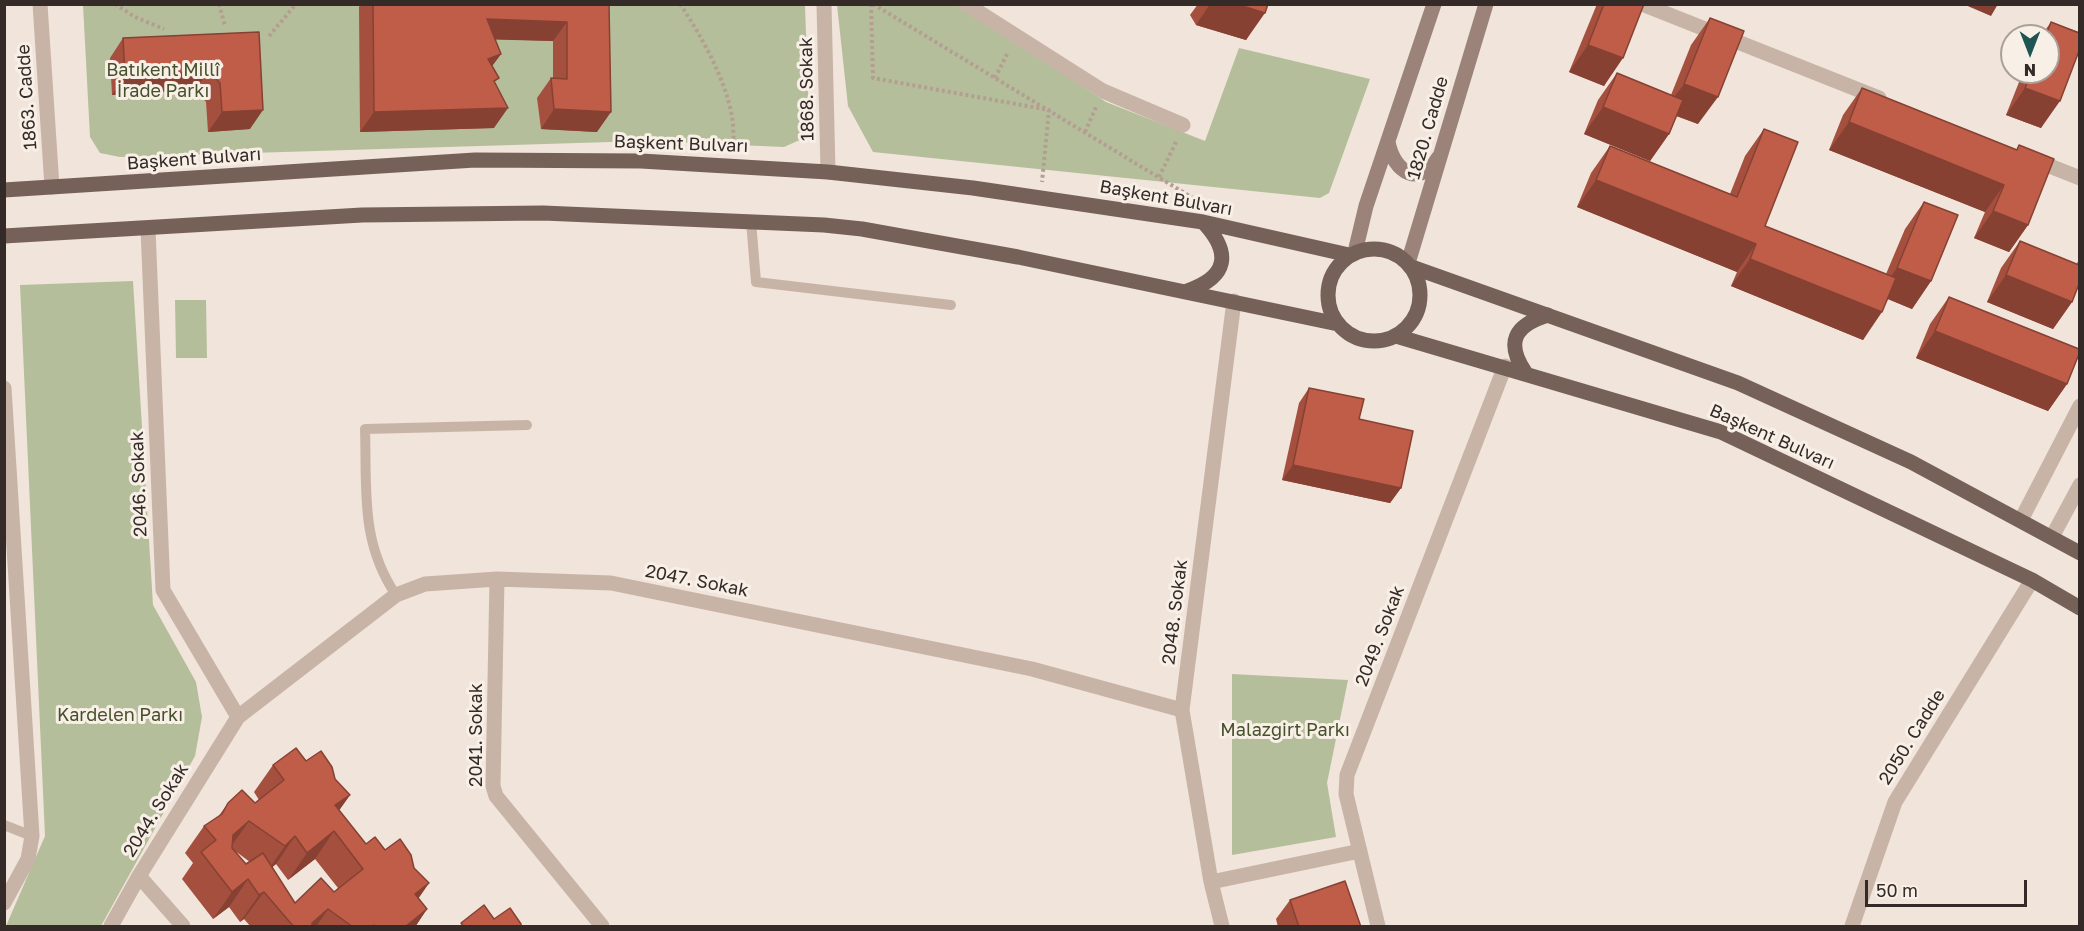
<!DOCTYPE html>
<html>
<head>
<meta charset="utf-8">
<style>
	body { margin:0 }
	#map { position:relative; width:2084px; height:931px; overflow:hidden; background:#f0e4db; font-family:"Golos Text",sans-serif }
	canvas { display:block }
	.frame { position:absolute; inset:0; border:6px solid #342a27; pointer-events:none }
	.north { position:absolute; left:2000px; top:24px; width:60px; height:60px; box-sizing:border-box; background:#f8efe7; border:2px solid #aaa09a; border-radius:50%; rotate:180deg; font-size:16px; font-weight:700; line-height:24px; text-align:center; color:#342a27 }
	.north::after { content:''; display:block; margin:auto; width:21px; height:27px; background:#1f5453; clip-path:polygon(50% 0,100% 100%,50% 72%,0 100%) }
	.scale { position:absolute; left:1865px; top:880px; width:162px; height:27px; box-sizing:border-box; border:3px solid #342a27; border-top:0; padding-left:8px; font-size:18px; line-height:21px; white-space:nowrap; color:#342a27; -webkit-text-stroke:4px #f8efe7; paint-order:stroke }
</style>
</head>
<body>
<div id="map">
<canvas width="2084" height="931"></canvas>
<div class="frame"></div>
<div class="north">N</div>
<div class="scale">50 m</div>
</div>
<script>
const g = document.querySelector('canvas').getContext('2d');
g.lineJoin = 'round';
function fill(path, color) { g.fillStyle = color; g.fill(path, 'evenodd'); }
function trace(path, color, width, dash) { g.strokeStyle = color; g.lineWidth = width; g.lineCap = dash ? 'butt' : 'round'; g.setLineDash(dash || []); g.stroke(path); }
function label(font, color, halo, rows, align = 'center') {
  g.font = font + ' "Golos Text",sans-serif'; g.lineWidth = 6; g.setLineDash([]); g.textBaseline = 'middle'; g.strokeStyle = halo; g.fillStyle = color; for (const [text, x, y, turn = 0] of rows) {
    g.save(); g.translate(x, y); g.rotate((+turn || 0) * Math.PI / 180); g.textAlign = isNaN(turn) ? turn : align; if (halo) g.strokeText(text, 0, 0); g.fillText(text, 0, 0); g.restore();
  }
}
fill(new Path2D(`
	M 83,5 L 805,5 L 809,120 L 802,139 L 784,147 L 643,141 L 120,157 L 100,153 L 90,137 Z
	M 837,5 L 961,5 L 1106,102 L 1205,141 L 1239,48 L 1370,79 L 1329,193 L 1320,198 L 873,152 L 848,106 Z
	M 133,281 L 153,605 L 196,682 L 202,717 L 195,756 L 101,926 L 6,926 L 45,836 L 20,285 Z
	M 175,300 L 206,300 L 207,358 L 176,358 Z
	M 1232,674 L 1348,680 L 1327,783 L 1336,837 L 1232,855 Z`), '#b5be9b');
trace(new Path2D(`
	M 115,4 L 135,17 L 164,29
	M 219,4 L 225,26
	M 680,4 C 701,35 726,80 732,117 C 734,128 733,139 734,150
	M 871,4 L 873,78 L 1049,110 L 1042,182
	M 873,4 L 1201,203
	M 269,36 L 296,4
	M 995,78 L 1008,52
	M 1085,132 L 1097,105
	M 1159,177 L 1177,140`), '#b39e91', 4, [3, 3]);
trace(new Path2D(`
	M 751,221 L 756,282 L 951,305
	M 396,595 C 360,542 367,490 365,429 L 527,425
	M 4,825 L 32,836`), '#c8b4a7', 10);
trace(new Path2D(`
	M 40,4 L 52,187
	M 824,4 L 828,172
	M 966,4 L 1103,91 L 1183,125
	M 1642,4 L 1879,98
	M 2032,159 L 2080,178
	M 148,229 L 163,590 L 238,717
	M 4,388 L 32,836 L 28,859 L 4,903
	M 497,579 L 493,786 L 496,796 L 602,926
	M 139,876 L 183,926
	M 1211,882 L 1360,851
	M 111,926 L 139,876 L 238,717 L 396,595 L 425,584 L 497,579 L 611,583 L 1032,669 L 1182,710
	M 1222,926 L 1211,882 L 1182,710 L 1234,301
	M 1378,926 L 1346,794 L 1347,775 L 1505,366`), '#c8b4a7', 15);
trace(new Path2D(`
	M 2021,520 L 2080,406
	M 2052,537 L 2080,485
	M 1852,926 L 1895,802 L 2032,580`), '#c8b4a7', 15);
trace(new Path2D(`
	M 1388,142 C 1394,173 1420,188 1439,157
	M 1355,252 L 1366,206 L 1434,4
	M 1408,263 L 1486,4`), '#9b8379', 15);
trace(new Path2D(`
	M 4,190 L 475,160 L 641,161 L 828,172 L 973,188 L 1203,222 L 1349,255
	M 4,236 L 362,215 L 543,213 L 824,225 L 862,229 L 1018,257 L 1338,324
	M1328 295a46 46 0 1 1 92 0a46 46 0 1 1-92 0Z
	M 1412,267 L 1738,383 L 1911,462 L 2080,553
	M 1187,291 C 1228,277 1232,253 1203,222
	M 1396,336 L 1721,432 L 2032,580 L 2080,608
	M 1525,372 C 1505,342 1515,325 1548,315`), '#766159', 15);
fill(new Path2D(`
	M 361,4 L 609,4 L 597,132 L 541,129 L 537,98 L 551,78 L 553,78 L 553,41 L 495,39 L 501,54 L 492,66 L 495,84 L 494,128 L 360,132 L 359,7 Z
	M 1198,4 L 1268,4 L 1246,40 L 1196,25 L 1190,15 Z
	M 1597,4 L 1644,4 L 1604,86 L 1569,72 Z
	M 1710,18 L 1698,124 L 1676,116 L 1669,134 L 1650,161 L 1584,134 L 1598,100 L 1617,73 L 1671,95 L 1691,45 Z
	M 2051,22 L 2079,32 L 2079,31 L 2079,51 L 2041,128 L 2006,115 L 2023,72 L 2048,72 L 2048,36 L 2041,36 Z
	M 259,32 L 250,129 L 208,132 L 206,102 L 195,90 L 112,95 L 110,58 L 123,38 Z
	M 1862,88 L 2016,150 L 2019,145 L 2028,225 L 2009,252 L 1974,238 L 1985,212 L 1829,150 L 1843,115 Z
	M 1764,129 L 1765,226 L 1886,274 L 1905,229 L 1924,202 L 1931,281 L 1912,309 L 1888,299 L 1863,340 L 1731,286 L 1737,272 L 1577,207 L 1591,173 L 1610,146 L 1730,194 L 1745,156 Z
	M 2020,241 L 2077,264 L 2079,258 L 2079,284 L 2072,302 L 2053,329 L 1987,302 L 2001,268 Z
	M 1949,297 L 2067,384 L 2048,411 L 1916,358 L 1930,324 Z
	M 1309,388 L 1359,419 L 1401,488 L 1390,503 L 1282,480 L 1299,403 Z
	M 306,761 L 335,779 L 350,795 L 339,810 L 366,844 L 385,850 L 414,868 L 429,883 L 418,899 L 427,909 L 415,927 L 251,927 L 244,919 L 240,922 L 229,907 L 213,919 L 182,879 L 193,863 L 185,853 L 204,826 L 218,817 L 228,803 L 255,803 L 259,800 L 254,792 L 273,765 ZM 235,851 L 250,862 L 246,864 ZM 315,859 L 338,888 L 334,892 L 295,903 L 272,867 L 276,864 L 288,880 Z
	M 1290,900 L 1361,927 L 1278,927 L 1276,919 Z`), '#a5503f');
fill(new Path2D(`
	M 1210,4 L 1236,4 L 1265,13 L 1246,40 L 1196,25 Z
	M 1963,4 L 1998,4 L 1991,16 Z
	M 487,19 L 567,22 L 553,41 L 473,39 Z
	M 1588,45 L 1623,58 L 1604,86 L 1569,72 Z
	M 501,54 L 487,73 L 488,59 Z
	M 209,71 L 195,90 L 112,95 L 125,75 Z
	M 1684,84 L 1718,97 L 1698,124 L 1664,111 Z
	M 2025,88 L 2060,101 L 2041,128 L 2006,115 Z
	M 1603,107 L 1669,134 L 1650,161 L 1584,134 Z
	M 508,108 L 494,128 L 360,132 L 374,112 Z
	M 554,109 L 611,112 L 597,132 L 541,129 Z
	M 263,110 L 250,129 L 208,132 L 222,112 Z
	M 1849,122 L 2004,185 L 1985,212 L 1829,150 Z
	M 1596,180 L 1756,244 L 1737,272 L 1577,207 Z
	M 1993,211 L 2028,225 L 2009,252 L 1974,238 Z
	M 1750,259 L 1882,312 L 1863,340 L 1731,286 Z
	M 1897,268 L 1931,281 L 1912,309 L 1878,295 Z
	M 2006,275 L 2072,302 L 2053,329 L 1987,302 Z
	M 1935,331 L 2067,384 L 2048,411 L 1916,358 Z
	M 1293,465 L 1401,488 L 1390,503 L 1282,480 Z
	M 350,795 L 331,822 L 335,805 Z
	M 249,821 L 230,848 L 233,835 Z
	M 334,831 L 315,859 L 288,880 L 307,853 Z
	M 295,836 L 276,864 L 266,873 L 285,846 Z
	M 248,879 L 229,907 L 213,919 L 232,892 Z
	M 429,883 L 410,910 L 415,894 Z
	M 264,892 L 244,919 L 240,922 L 259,895 Z
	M 328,909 L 316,927 L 310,927 L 312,923 Z
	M 427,909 L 415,927 L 405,927 Z`), '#864133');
const building = new Path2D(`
	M 373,4 L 609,4 L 611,112 L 554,109 L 551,78 L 567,79 L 567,22 L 487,19 L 501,54 L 488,59 L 499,78 L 494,81 L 508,108 L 374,112 Z
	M 1236,4 L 1268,4 L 1265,13 Z
	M 1604,4 L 1644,4 L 1623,58 L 1588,45 Z
	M 1710,18 L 1744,31 L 1718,97 L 1684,84 Z
	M 2051,22 L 2079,33 L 2079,51 L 2060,101 L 2025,88 L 2032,72 L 2048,72 L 2048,36 L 2046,36 Z
	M 259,32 L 263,110 L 222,112 L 220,83 L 209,71 L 125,75 L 123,38 Z
	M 1617,73 L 1683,100 L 1669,134 L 1603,107 Z
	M 1862,88 L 2017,150 L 2019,145 L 2054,159 L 2028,225 L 1993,211 L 2004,185 L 1849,122 Z
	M 1764,129 L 1798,142 L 1765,226 L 1896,278 L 1882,312 L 1750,259 L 1756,244 L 1596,180 L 1610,146 L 1737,197 Z
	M 1924,202 L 1958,215 L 1931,281 L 1897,268 Z
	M 2020,241 L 2079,265 L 2079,284 L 2072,302 L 2006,275 Z
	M 1949,297 L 2079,349 L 2079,354 L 2067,384 L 1935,331 Z
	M 1309,388 L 1364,399 L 1359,419 L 1413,431 L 1401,488 L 1293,465 Z
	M 296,748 L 306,761 L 321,751 L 332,767 L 335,779 L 350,795 L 335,805 L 366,844 L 375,837 L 385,850 L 400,839 L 411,855 L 414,868 L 429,883 L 415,894 L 427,909 L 405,927 L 375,927 L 374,925 L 373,927 L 353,927 L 328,909 L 312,923 L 312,927 L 294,927 L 264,892 L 259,895 L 248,879 L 232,892 L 201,852 L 216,840 L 204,826 L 222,814 L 228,803 L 242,790 L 255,803 L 284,780 L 273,765 ZM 249,821 L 285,846 L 295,836 L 307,853 L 334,831 L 363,869 L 334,892 L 321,878 L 295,903 L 263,853 L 246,864 L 232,848 L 233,835 Z
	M 1345,881 L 1361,927 L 1299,927 L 1290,900 Z
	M 484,905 L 494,919 L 510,908 L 521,924 L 521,927 L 464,927 L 461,923 Z`);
fill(building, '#c05d49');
trace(building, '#864133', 1.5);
label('18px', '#46512c', '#f8efe7', [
	["Batıkent Millî",163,70],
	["İrade Parkı",163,91],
	["Kardelen Parkı",120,715],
	["Malazgirt Parkı",1285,730]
]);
label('18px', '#342a27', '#f8efe7', [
	["1868. Sokak",807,89,-91],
	["1863. Cadde",27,97,-94],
	["1820. Cadde",1428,128,-74],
	["Başkent Bulvarı",681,144,2],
	["Başkent Bulvarı",194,159,-4],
	["Başkent Bulvarı",1166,198,10],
	["Başkent Bulvarı",1772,437,24],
	["2046. Sokak",139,484,-92],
	["2047. Sokak",697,581,11],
	["2048. Sokak",1175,612,-83],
	["2049. Sokak",1380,636,-69],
	["2041. Sokak",476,735,-90],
	["2050. Cadde",1912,737,-58],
	["2044. Sokak",156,810,-58]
]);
</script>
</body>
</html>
